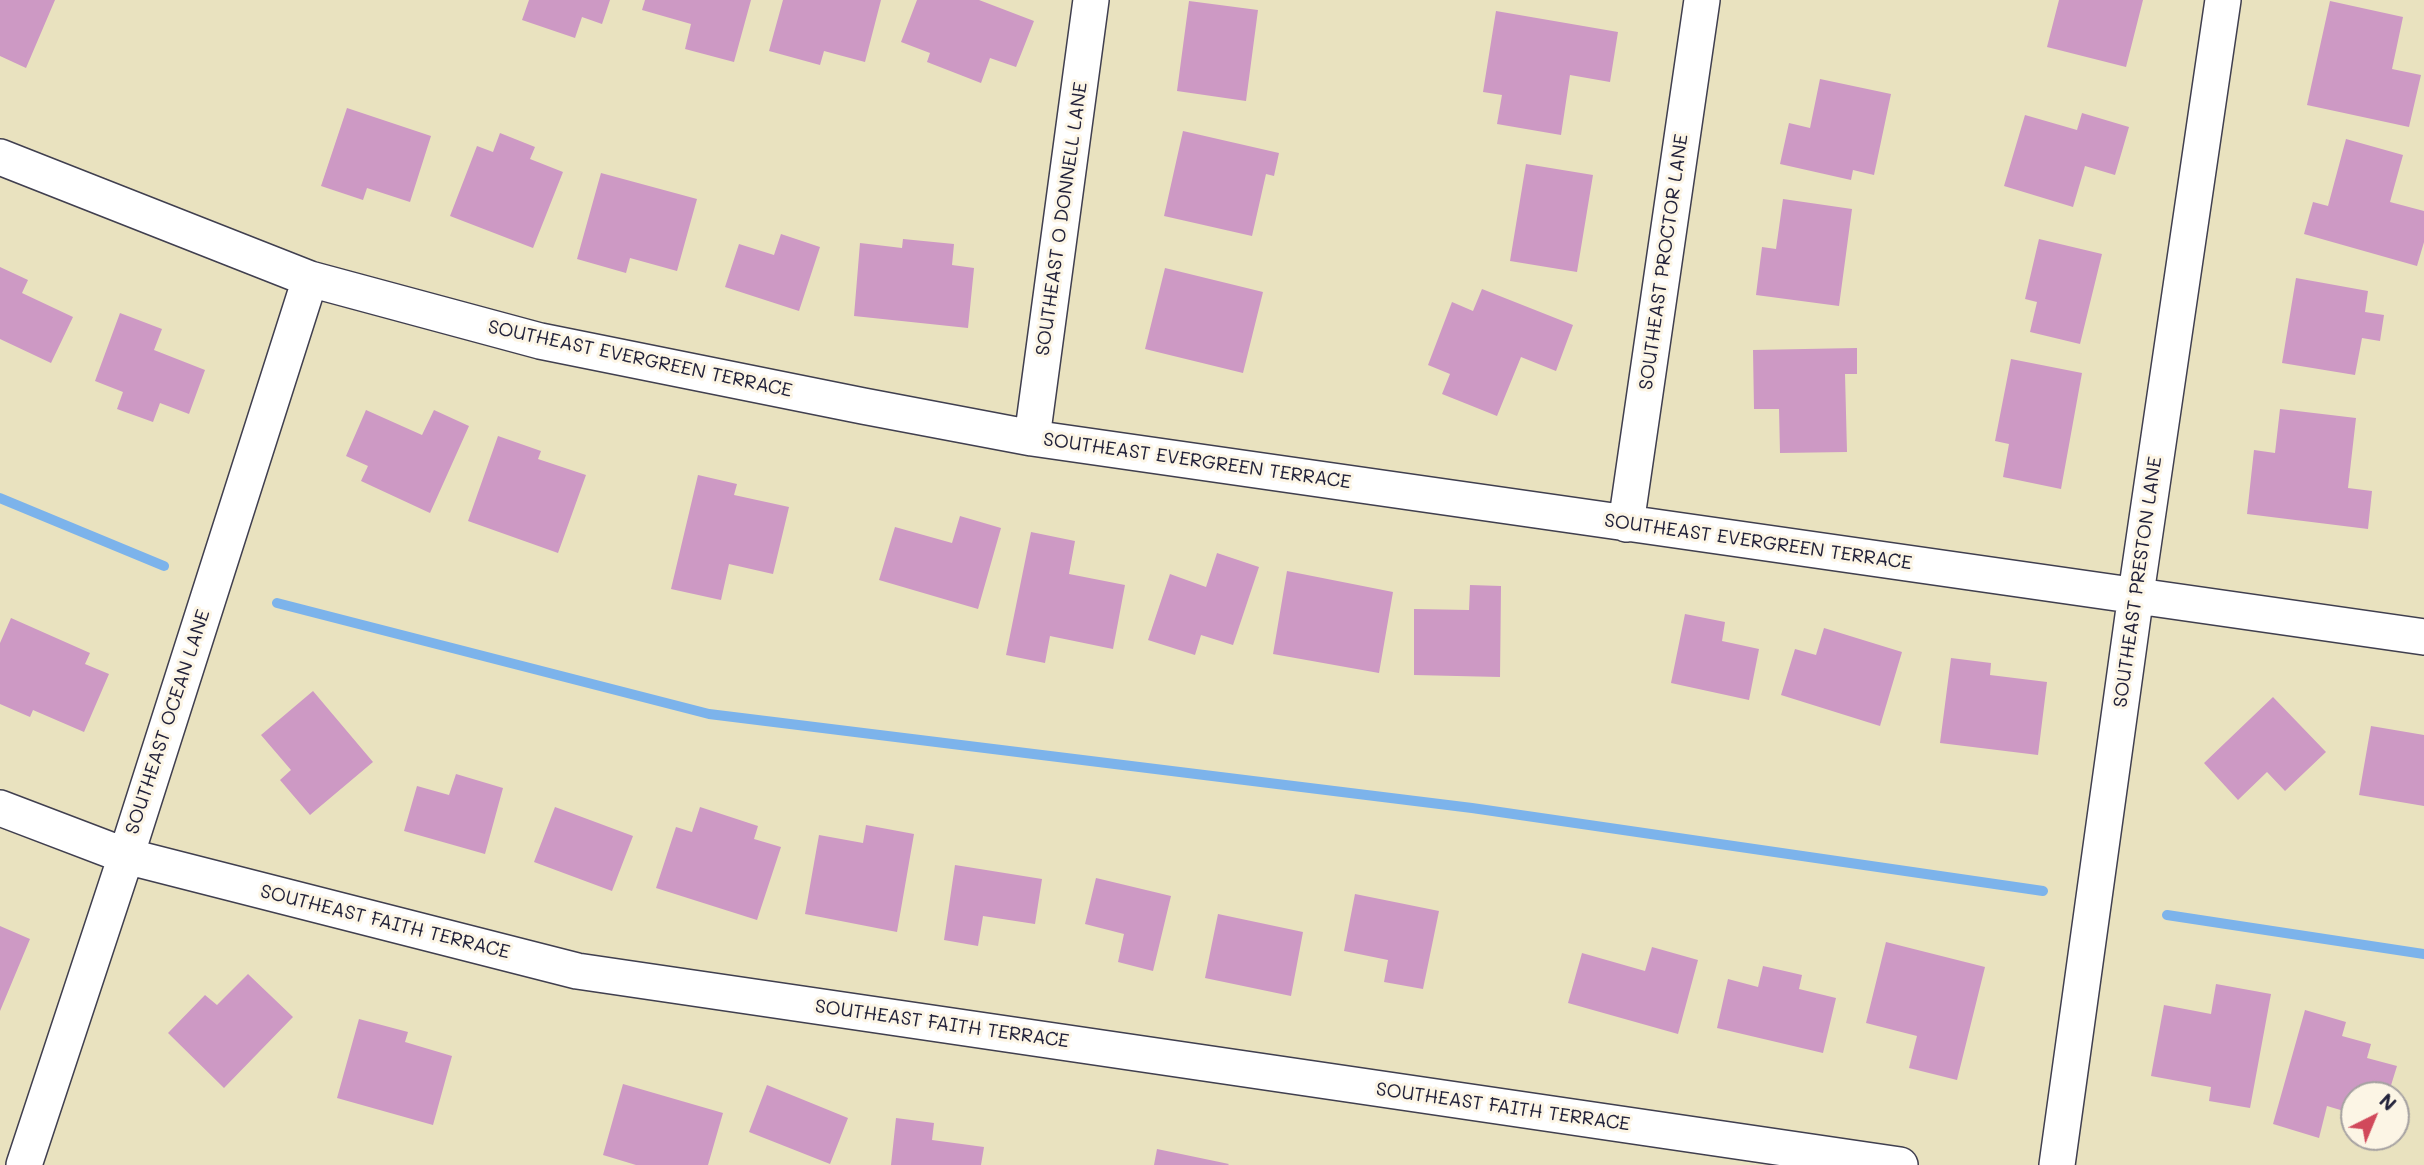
<!DOCTYPE html>
<html>
<head>
<meta charset="utf-8">
<style>
	body { margin:0 }
	#map { position:relative; width:2424px; height:1165px; overflow:hidden; background:#e9e2bf; font-family:Mali,sans-serif }
	canvas { display:block }
	.north { position:absolute; left:2340px; top:1081px; width:70px; height:70px; box-sizing:border-box; background:#fcf5e5; border:2px solid #a5a1a1; border-radius:50%; rotate:43deg; font-size:19px; font-weight:700; line-height:28px; text-align:center; color:#22223b }
	.north::after { content:''; display:block; margin:auto; width:24px; height:32px; background:#d1495b; clip-path:polygon(50% 0,100% 100%,50% 72%,0 100%) }
</style>
</head>
<body>
<div id="map">
<canvas width="2424" height="1165"></canvas>
<div class="north">N</div>
</div>
<script>
const g = document.querySelector('canvas').getContext('2d');
g.lineJoin = 'round';
function trace(path, color, width, dash) { g.strokeStyle = color; g.lineWidth = width; g.lineCap = dash ? 'butt' : 'round'; g.setLineDash(dash || []); g.stroke(path); }
function fill(path, color) { g.fillStyle = color; g.fill(path, 'evenodd'); }
function label(font, color, halo, rows, align = 'center') {
  g.font = font + ' Mali,sans-serif'; g.lineWidth = 6; g.setLineDash([]); g.textBaseline = 'middle'; g.strokeStyle = halo; g.fillStyle = color; for (const [text, x, y, turn = 0] of rows) {
    g.save(); g.translate(x, y); g.rotate((+turn || 0) * Math.PI / 180); g.textAlign = isNaN(turn) ? turn : align; if (halo) g.strokeText(text, 0, 0); g.fillText(text, 0, 0); g.restore();
  }
}
trace(new Path2D(`
	M 0,498 L 164,566
	M 277,603 L 709,714 L 1472,808 L 2043,891
	M 2167,915 L 2424,954`), '#7cb3eb', 10);
fill(new Path2D(`
	M 0,0 L 55,0 L 26,68 L 0,56 Z
	M 529,0 L 610,0 L 602,24 L 582,17 L 575,38 L 522,20 Z
	M 645,0 L 751,0 L 734,62 L 685,49 L 691,24 L 642,10 Z
	M 783,0 L 881,0 L 865,62 L 824,51 L 820,65 L 769,51 Z
	M 917,0 L 979,0 L 1034,21 L 1016,67 L 990,58 L 981,83 L 927,62 L 930,53 L 901,42 Z
	M 2059,0 L 2143,0 L 2126,67 L 2047,47 Z
	M 1189,1 L 1258,10 L 1246,101 L 1177,91 Z
	M 2330,1 L 2403,17 L 2392,69 L 2421,75 L 2409,127 L 2307,105 Z
	M 1496,11 L 1618,32 L 1610,82 L 1570,75 L 1561,135 L 1497,124 L 1502,95 L 1483,92 Z
	M 1820,79 L 1891,94 L 1874,175 L 1853,170 L 1851,180 L 1780,164 L 1789,123 L 1810,128 Z
	M 347,108 L 431,136 L 410,202 L 367,188 L 363,200 L 321,186 Z
	M 2082,113 L 2129,127 L 2115,175 L 2085,166 L 2073,207 L 2004,186 L 2025,115 L 2077,130 Z
	M 1183,131 L 1279,153 L 1274,176 L 1266,174 L 1252,236 L 1164,216 Z
	M 500,133 L 535,147 L 530,159 L 563,172 L 533,248 L 450,216 L 477,146 L 493,152 Z
	M 2346,139 L 2403,155 L 2390,202 L 2424,211 L 2424,242 L 2417,266 L 2304,234 L 2313,202 L 2328,206 Z
	M 1526,164 L 1593,175 L 1577,272 L 1510,261 Z
	M 601,173 L 697,199 L 677,271 L 630,258 L 626,273 L 577,259 Z
	M 1783,199 L 1852,209 L 1839,306 L 1756,295 L 1762,247 L 1776,249 Z
	M 781,234 L 820,247 L 799,311 L 725,287 L 739,244 L 774,255 Z
	M 903,239 L 954,244 L 952,265 L 974,268 L 968,328 L 854,316 L 860,243 L 902,248 Z
	M 2039,239 L 2102,254 L 2080,344 L 2030,332 L 2037,302 L 2025,299 Z
	M 0,267 L 28,280 L 22,293 L 73,317 L 51,363 L 0,339 Z
	M 1165,268 L 1263,292 L 1243,373 L 1145,349 Z
	M 2296,278 L 2368,291 L 2365,312 L 2384,315 L 2380,341 L 2362,338 L 2355,375 L 2282,363 Z
	M 1482,289 L 1573,325 L 1556,371 L 1521,357 L 1497,416 L 1442,394 L 1450,374 L 1428,365 L 1452,302 L 1473,311 Z
	M 120,313 L 162,329 L 154,350 L 205,370 L 189,414 L 160,403 L 153,422 L 117,409 L 123,392 L 95,381 Z
	M 1857,348 L 1857,374 L 1845,374 L 1847,452 L 1780,453 L 1779,409 L 1754,409 L 1753,350 Z
	M 2011,359 L 2082,373 L 2061,489 L 2003,477 L 2009,444 L 1995,441 Z
	M 2280,409 L 2356,418 L 2348,488 L 2372,491 L 2368,529 L 2247,514 L 2254,450 L 2275,453 Z
	M 366,410 L 422,435 L 434,410 L 469,426 L 430,513 L 361,481 L 368,466 L 346,456 Z
	M 498,436 L 541,451 L 538,459 L 586,475 L 558,553 L 468,521 Z
	M 698,475 L 737,484 L 734,495 L 789,507 L 773,574 L 729,564 L 721,600 L 671,589 Z
	M 960,516 L 1001,528 L 978,609 L 879,580 L 895,527 L 952,543 Z
	M 1031,532 L 1075,541 L 1069,574 L 1125,585 L 1113,649 L 1050,636 L 1045,663 L 1006,655 Z
	M 1217,553 L 1259,567 L 1233,645 L 1201,635 L 1195,655 L 1148,640 L 1170,574 L 1206,587 Z
	M 1287,571 L 1393,592 L 1379,673 L 1273,654 Z
	M 1470,585 L 1501,586 L 1500,677 L 1414,675 L 1414,609 L 1469,610 Z
	M 1685,614 L 1725,622 L 1722,641 L 1759,649 L 1749,700 L 1671,683 Z
	M 11,618 L 90,653 L 85,664 L 109,674 L 84,732 L 33,710 L 30,717 L 0,704 L 0,643 Z
	M 1824,628 L 1902,652 L 1880,726 L 1781,695 L 1795,649 L 1816,655 Z
	M 1951,658 L 1991,663 L 1990,675 L 2047,682 L 2038,755 L 1940,743 Z
	M 313,691 L 373,762 L 310,815 L 280,780 L 291,770 L 261,735 Z
	M 2273,697 L 2326,752 L 2285,791 L 2267,772 L 2238,800 L 2204,763 Z
	M 2371,726 L 2424,735 L 2424,806 L 2359,795 Z
	M 456,774 L 503,788 L 485,854 L 404,831 L 417,786 L 449,795 Z
	M 555,807 L 633,836 L 612,891 L 534,862 Z
	M 700,807 L 758,826 L 754,839 L 781,847 L 757,920 L 656,888 L 676,827 L 692,832 Z
	M 866,825 L 914,834 L 897,932 L 805,914 L 819,835 L 863,843 Z
	M 955,865 L 1042,879 L 1035,924 L 983,916 L 978,946 L 944,940 Z
	M 1096,878 L 1171,896 L 1153,971 L 1118,962 L 1124,934 L 1085,924 Z
	M 1355,894 L 1439,911 L 1423,989 L 1384,982 L 1388,960 L 1344,951 Z
	M 1218,914 L 1303,932 L 1291,996 L 1205,978 Z
	M 0,926 L 30,939 L 0,1011 Z
	M 1886,942 L 1985,967 L 1957,1080 L 1909,1068 L 1917,1036 L 1866,1023 Z
	M 1652,947 L 1698,960 L 1678,1034 L 1568,1003 L 1582,953 L 1645,971 Z
	M 1763,966 L 1802,975 L 1799,989 L 1836,998 L 1823,1053 L 1717,1028 L 1728,979 L 1758,987 Z
	M 248,974 L 293,1017 L 224,1088 L 168,1033 L 205,995 L 217,1005 Z
	M 2216,984 L 2271,994 L 2250,1108 L 2209,1101 L 2211,1087 L 2151,1076 L 2164,1005 L 2211,1014 Z
	M 2305,1010 L 2346,1022 L 2342,1036 L 2371,1044 L 2367,1058 L 2397,1066 L 2388,1095 L 2354,1095 L 2354,1114 L 2327,1106 L 2319,1138 L 2273,1124 Z
	M 359,1019 L 408,1032 L 405,1042 L 452,1056 L 433,1125 L 337,1098 Z
	M 623,1084 L 723,1113 L 708,1165 L 636,1165 L 603,1155 Z
	M 767,1085 L 848,1118 L 830,1164 L 749,1132 Z
	M 896,1118 L 934,1123 L 932,1140 L 984,1147 L 981,1165 L 891,1165 Z
	M 1157,1149 L 1229,1164 L 1228,1165 L 1154,1165 Z`), '#cd99c4');
const minor = new Path2D(`
	M 0,157 L 310,279 L 540,341 L 863,406 L 1032,438 L 2424,637
	M 1032,438 L 1091,0
	M 1626,524 L 1702,0
	M 0,808 L 126,856 L 577,971 L 1900,1165
	M 24,1165 L 126,856 L 310,279
	M 2057,1165 L 2136,594 L 2223,0`);
trace(minor, '#403f4f', 38);
trace(minor, '#fff', 35);
label('19px', '#22223b', '#fcf5e5', [
	["SOUTHEAST O DONNELL LANE",1062,219,-82],
	["SOUTHEAST PROCTOR LANE",1664,262,-82],
	["SOUTHEAST EVERGREEN TERRACE",640,359,12],
	["SOUTHEAST EVERGREEN TERRACE",1197,461,8],
	["SOUTHEAST EVERGREEN TERRACE",1758,542,8],
	["SOUTHEAST PRESTON LANE",2138,582,-82],
	["SOUTHEAST OCEAN LANE",168,722,-72],
	["SOUTHEAST FAITH TERRACE",385,922,14],
	["SOUTHEAST FAITH TERRACE",942,1024,8],
	["SOUTHEAST FAITH TERRACE",1503,1107,8]
]);
</script>
</body>
</html>
